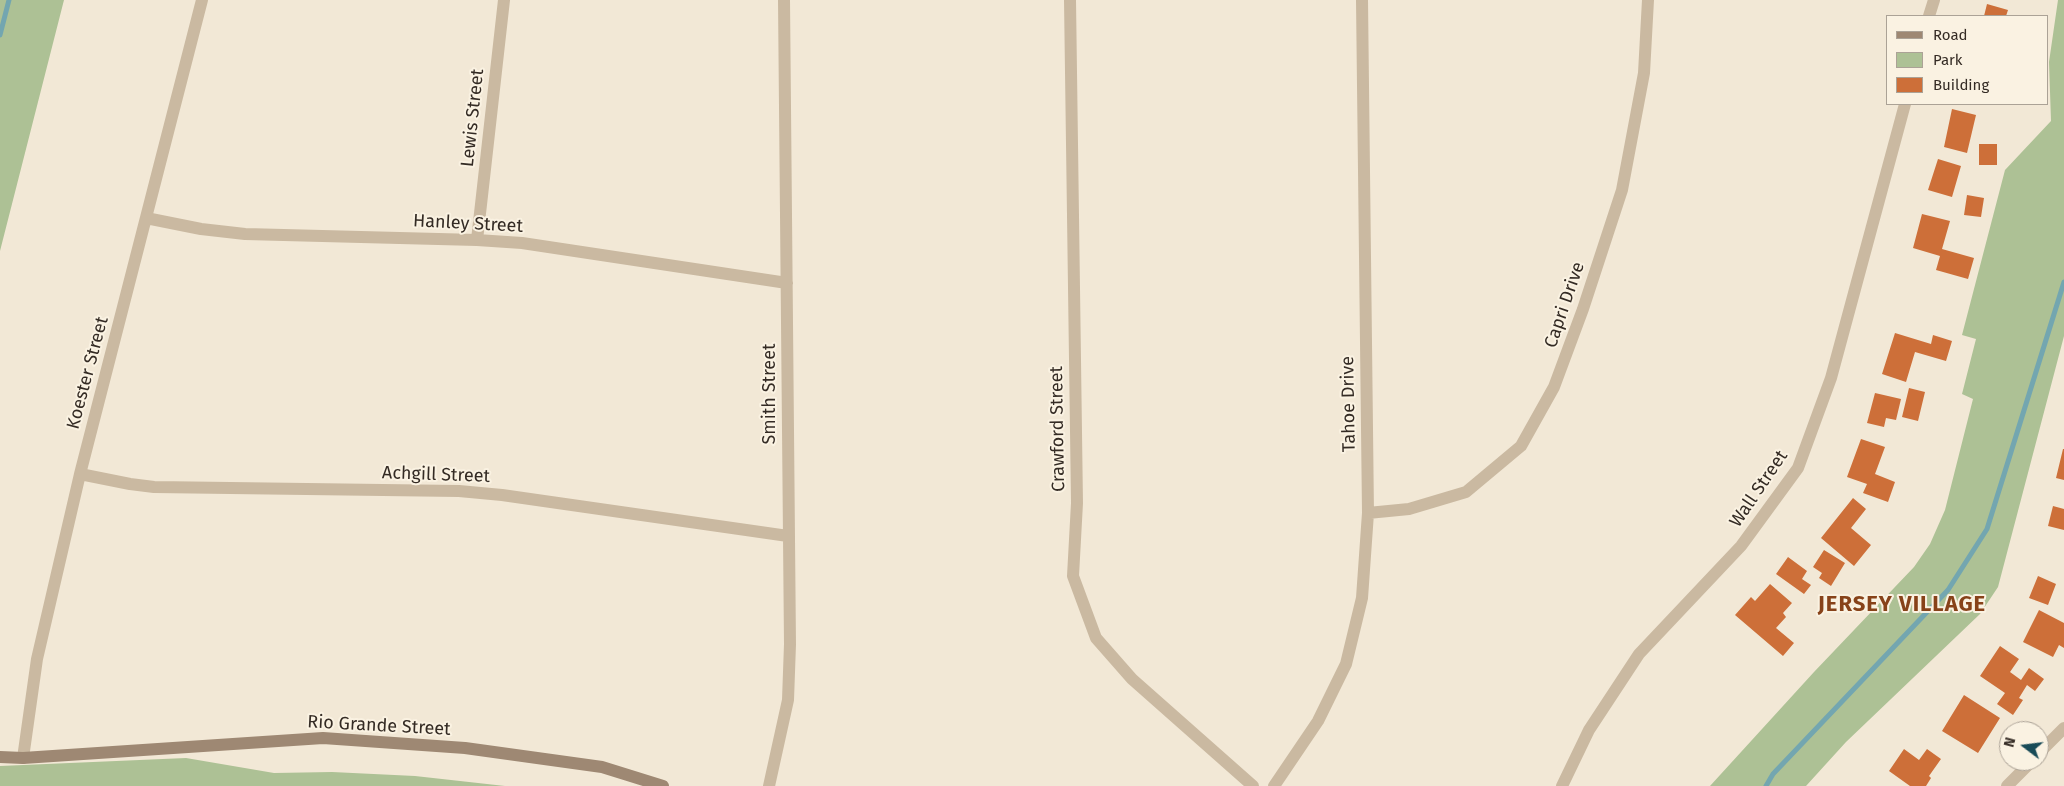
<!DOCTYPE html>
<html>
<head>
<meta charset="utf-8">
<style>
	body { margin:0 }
	#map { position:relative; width:2064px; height:786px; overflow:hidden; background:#f2e8d6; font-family:"Fira Sans",sans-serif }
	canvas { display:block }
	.legend { position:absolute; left:1886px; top:15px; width:162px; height:90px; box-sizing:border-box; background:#faf2e2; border:1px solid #aba296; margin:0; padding:6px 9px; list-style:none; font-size:15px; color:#342b24 }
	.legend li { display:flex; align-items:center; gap:10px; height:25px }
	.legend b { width:25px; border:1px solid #aba296 }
	.north { position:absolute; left:1999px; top:721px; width:50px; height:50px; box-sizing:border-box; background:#faf2e2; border:1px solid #aba296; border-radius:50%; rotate:285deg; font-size:14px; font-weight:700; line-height:20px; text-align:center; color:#342b24 }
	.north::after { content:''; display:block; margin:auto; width:18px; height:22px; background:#184b57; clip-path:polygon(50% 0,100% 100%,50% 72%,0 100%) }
</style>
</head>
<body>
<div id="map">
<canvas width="2064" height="786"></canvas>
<ul class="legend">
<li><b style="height:6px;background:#9e8873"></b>Road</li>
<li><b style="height:14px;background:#adc195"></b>Park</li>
<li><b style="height:14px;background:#cd6f39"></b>Building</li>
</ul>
<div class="north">N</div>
</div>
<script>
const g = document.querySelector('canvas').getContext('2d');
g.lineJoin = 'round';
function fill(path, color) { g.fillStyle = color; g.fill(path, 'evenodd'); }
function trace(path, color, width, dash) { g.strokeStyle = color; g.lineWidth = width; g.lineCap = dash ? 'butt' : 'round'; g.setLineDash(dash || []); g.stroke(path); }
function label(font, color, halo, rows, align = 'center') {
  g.font = font + ' "Fira Sans",sans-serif'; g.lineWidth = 4; g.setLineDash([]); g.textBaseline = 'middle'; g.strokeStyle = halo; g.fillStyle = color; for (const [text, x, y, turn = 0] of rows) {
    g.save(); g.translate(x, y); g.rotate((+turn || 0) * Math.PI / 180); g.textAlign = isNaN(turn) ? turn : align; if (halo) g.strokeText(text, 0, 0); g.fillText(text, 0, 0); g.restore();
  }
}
fill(new Path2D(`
	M 0,0 L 64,0 L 0,251 Z
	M 2058,0 L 2064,0 L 2064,336 L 1998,587 L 1980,614 L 1846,742 L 1806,786 L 1710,786 L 1814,672 L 1914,567 L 1930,544 L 1945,510 L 1973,399 L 1962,394 L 1976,339 L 1962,335 L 2005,170 L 2051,121 L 2049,62 Z
	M 186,758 L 274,773 L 332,772 L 415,776 L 505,786 L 0,786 L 0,766 Z`), '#adc195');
trace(new Path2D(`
	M 0,35 L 9,0
	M 1766,786 L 1773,774 L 1948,590 L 1987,529 L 2064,282`), '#73a6b0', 5);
fill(new Path2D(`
	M 1987,4 L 2008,10 L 2006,16 L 1984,16 Z
	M 1952,109 L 1976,115 L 1967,153 L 1944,147 Z
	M 1979,144 L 1997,144 L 1997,165 L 1979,165 Z
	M 1938,159 L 1961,166 L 1952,197 L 1928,190 Z
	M 1967,195 L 1984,198 L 1981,217 L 1964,215 Z
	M 1922,214 L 1950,221 L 1942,249 L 1974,258 L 1968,279 L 1936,270 L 1940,256 L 1913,248 Z
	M 1895,333 L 1931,344 L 1933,335 L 1952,341 L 1946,361 L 1915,352 L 1906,382 L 1882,374 Z
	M 1909,388 L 1925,392 L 1918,421 L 1902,417 Z
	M 1875,393 L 1901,399 L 1896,420 L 1886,418 L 1884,427 L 1867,423 Z
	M 1861,439 L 1885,447 L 1875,474 L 1895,482 L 1888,502 L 1863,493 L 1867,484 L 1847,477 Z
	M 2063,449 L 2064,449 L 2064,480 L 2056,478 Z
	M 1853,498 L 1866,509 L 1851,528 L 1871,545 L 1854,566 L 1821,538 Z
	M 2053,506 L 2064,509 L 2064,530 L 2048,526 Z
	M 1824,550 L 1845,563 L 1831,586 L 1819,578 L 1822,573 L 1813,567 Z
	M 1788,557 L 1807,571 L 1802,579 L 1811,585 L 1804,594 L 1776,574 Z
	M 2038,576 L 2056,584 L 2048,605 L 2029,598 Z
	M 1770,584 L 1792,603 L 1783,613 L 1786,617 L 1776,628 L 1794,643 L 1783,656 L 1735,615 L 1751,597 L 1755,601 Z
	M 2039,610 L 2064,623 L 2064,648 L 2059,645 L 2053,657 L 2023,642 Z
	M 2000,646 L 2019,659 L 2010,672 L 2021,680 L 2029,668 L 2044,679 L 2035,691 L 2027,685 L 2019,698 L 2023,700 L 2013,715 L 1997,704 L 2005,693 L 1980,676 Z
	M 1964,695 L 2000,718 L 1978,753 L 1942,731 Z
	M 1904,749 L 1919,760 L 1927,749 L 1941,759 L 1929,776 L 1931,778 L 1926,786 L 1910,786 L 1889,771 Z`), '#cd6f39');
trace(new Path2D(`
	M 1070,0 L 1077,503 L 1073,576 L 1096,638 L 1132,679 L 1253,786
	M 1929,16 L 1934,0
	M 146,218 L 201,229 L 245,234 L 477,240 L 522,243 L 787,283
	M 477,240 L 504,0
	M 80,474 L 130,484 L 154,487 L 459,491 L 502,495 L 788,536
	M 1368,513 L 1409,509 L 1466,492 L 1521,446 L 1554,387 L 1583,309 L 1622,190 L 1644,73 L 1648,0
	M 2039,753 L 2064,728
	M 23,758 L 37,659 L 80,474 L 202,0
	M 769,786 L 788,700 L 790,644 L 784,0
	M 1274,786 L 1318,721 L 1346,664 L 1362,598 L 1368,513 L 1362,0
	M 1562,786 L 1589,730 L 1639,654 L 1741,546 L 1798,468 L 1831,378 L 1905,104
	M 2007,786 L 2032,761`), '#cab9a1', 12);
trace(new Path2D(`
	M 0,757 L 23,758 L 323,738 L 465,748 L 602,767 L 663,786`), '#9e8873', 12);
label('18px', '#342b24', '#faf2e2', [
	["Lewis Street",473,118,-84],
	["Hanley Street",468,224,3],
	["Capri Drive",1565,305,-71],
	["Koester Street",88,373,-75],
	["Smith Street",770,394,-90],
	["Tahoe Drive",1349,404,-91],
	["Crawford Street",1058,429,-91],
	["Achgill Street",436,475,2],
	["Wall Street",1759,489,-56],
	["Rio Grande Street",379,726,3]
]);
g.letterSpacing = '1px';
label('bold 22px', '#874219', '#faf2e2', [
	["JERSEY VILLAGE",1902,605]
]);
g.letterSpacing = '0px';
</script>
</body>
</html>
